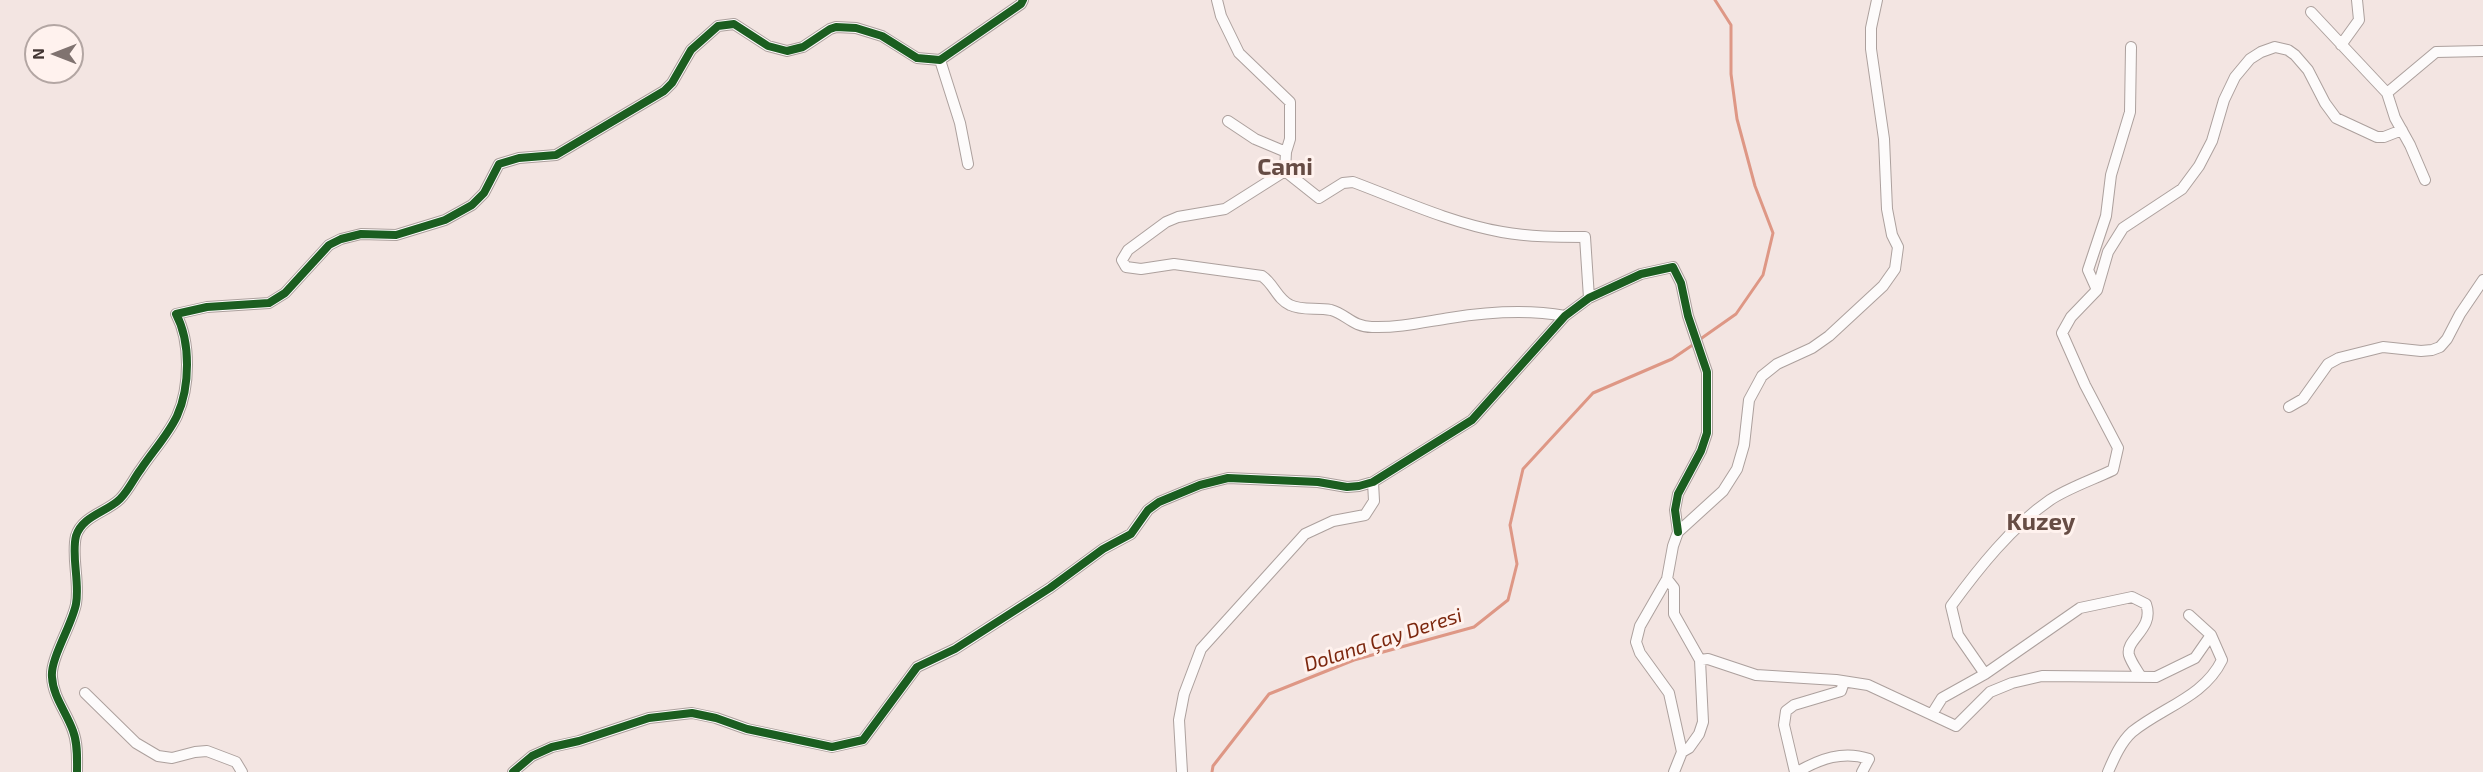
<!DOCTYPE html>
<html>
<head>
<meta charset="utf-8">
<style>
	body { margin:0 }
	#map { position:relative; width:2483px; height:772px; overflow:hidden; background:#f3e5e2; font-family:"Exo 2",sans-serif }
	canvas { display:block }
	.north { position:absolute; left:24px; top:24px; width:60px; height:60px; box-sizing:border-box; background:#fff2ee; border:2px solid #b3a6a3; border-radius:50%; rotate:270deg; font-size:16px; font-weight:700; line-height:24px; text-align:center; color:#423532 }
	.north::after { content:''; display:block; margin:auto; width:21px; height:27px; background:#807370; clip-path:polygon(50% 0,100% 100%,50% 72%,0 100%) }
</style>
</head>
<body>
<div id="map">
<canvas width="2483" height="772"></canvas>
<div class="north">N</div>
</div>
<script>
const g = document.querySelector('canvas').getContext('2d');
g.lineJoin = 'round';
function trace(path, color, width, dash) { g.strokeStyle = color; g.lineWidth = width; g.lineCap = dash ? 'butt' : 'round'; g.setLineDash(dash || []); g.stroke(path); }
function label(font, color, halo, rows, align = 'center') {
  g.font = font + ' "Exo 2",sans-serif'; g.lineWidth = 6; g.setLineDash([]); g.textBaseline = 'middle'; g.strokeStyle = halo; g.fillStyle = color; for (const [text, x, y, turn = 0] of rows) {
    g.save(); g.translate(x, y); g.rotate((+turn || 0) * Math.PI / 180); g.textAlign = isNaN(turn) ? turn : align; if (halo) g.strokeText(text, 0, 0); g.fillText(text, 0, 0); g.restore();
  }
}
trace(new Path2D(`
	M 1699,340 L 1736,314 L 1763,275 L 1773,233 L 1755,186 L 1737,119 L 1731,74 L 1731,25 L 1715,0
	M 1212,772 L 1213,766 L 1269,694 L 1354,660 L 1474,627 L 1508,600 L 1517,564 L 1510,525 L 1523,469 L 1593,393 L 1672,359 L 1694,344`), '#de9785', 3);
const street = new Path2D(`
	M 1217,0 L 1221,16 L 1239,53 L 1290,102 L 1290,139 L 1286,152 L 1285,171
	M 2311,12 L 2387,93 L 2395,118 L 2410,145 L 2425,180
	M 2341,45 L 2359,20 L 2357,0
	M 940,60 L 960,123 L 968,164
	M 2387,93 L 2436,52 L 2483,51
	M 1228,121 L 1255,139 L 1286,152
	M 1285,171 L 1225,209 L 1178,217 L 1166,222 L 1128,250 L 1122,260 L 1126,267 L 1141,269 L 1174,264 L 1262,276 C 1274,284 1277,299 1290,305 C 1302,311 1317,307 1331,310 C 1346,314 1353,327 1372,327 C 1399,328 1424,322 1450,318 C 1488,312 1527,309 1565,316
	M 1285,171 L 1319,198 L 1343,183 L 1353,182 C 1401,200 1451,223 1502,232 C 1530,237 1557,237 1585,237 L 1589,298
	M 2097,290 L 2088,270 L 2106,216 L 2111,175 L 2130,112 L 2131,47
	M 2289,407 L 2303,399 L 2328,364 L 2339,358 L 2383,347 L 2421,351 L 2432,350 L 2440,347 L 2447,339 L 2460,314 L 2483,280
	M 1667,579 L 1674,588 L 1674,614 L 1700,660 L 1703,722 L 1699,734 L 1689,748 L 1682,752
	M 1700,660 L 1708,659 L 1756,675 L 1836,680 L 1868,685 L 1956,726 L 1990,692 L 2012,683 L 2042,676 L 2156,677 L 2195,658 L 2211,635
	M 1985,674 L 1958,635 L 1951,606 C 1978,569 2012,526 2050,500 C 2068,488 2092,480 2113,470 L 2118,448 L 2085,385 L 2062,333 L 2071,317 L 2097,290 L 2108,252 L 2123,228 L 2182,189 L 2199,166 L 2212,141 L 2224,100 L 2235,77 L 2250,59 L 2261,52 L 2275,47 L 2288,50 L 2295,55 L 2308,70 L 2325,103 L 2336,118 L 2377,137 L 2384,137 L 2402,130
	M 85,693 L 136,743 L 158,756 L 172,758 L 195,752 L 207,751 L 236,762 L 242,772
	M 1932,714 L 1942,698 L 1985,674 L 2080,608 L 2132,597 L 2146,604 C 2155,629 2125,639 2129,655 C 2131,662 2137,670 2141,677
	M 77,772 C 77,759 78,744 73,731 C 67,713 53,697 52,677 C 50,659 72,625 76,604 C 80,582 71,556 76,536 C 82,516 107,512 120,499 C 129,490 134,478 141,469 C 153,451 168,435 177,416 C 190,387 191,342 176,314 L 207,307 L 269,303 L 285,293 L 329,245 L 341,239 L 361,234 L 396,235 L 445,220 L 472,205 L 484,193 L 499,164 L 519,158 L 556,155 L 664,91 L 672,83 L 691,50 L 718,26 L 734,24 L 768,46 L 787,51 L 803,47 L 830,29 L 836,27 L 856,28 L 882,36 L 917,58 L 940,60 L 1021,4 L 1023,0
	M 513,772 L 532,756 L 552,747 L 579,741 L 649,718 L 692,713 L 716,718 L 747,729 L 832,747 L 863,740 L 917,667 L 955,649 L 1050,588 L 1103,549 L 1131,534 L 1148,510 L 1159,502 L 1200,485 L 1228,478 L 1318,482 L 1347,487 L 1359,486 L 1373,482 L 1472,420 L 1565,316 L 1589,298 L 1641,274 L 1673,267 L 1681,283 L 1688,316 L 1707,372 L 1707,433 L 1701,451 L 1678,494 L 1675,510 L 1678,532
	M 1182,772 L 1179,720 L 1184,694 L 1201,649 L 1305,534 L 1333,521 L 1365,515 L 1374,501 L 1373,482
	M 1674,772 L 1682,752 L 1669,693 L 1640,653 L 1636,642 L 1640,626 L 1667,579 L 1673,546 L 1678,532 L 1723,491 L 1737,469 L 1744,445 L 1749,400 L 1762,376 L 1777,364 L 1812,348 L 1829,336 L 1883,286 L 1895,269 L 1898,247 L 1892,235 L 1887,209 L 1884,139 L 1871,49 L 1871,28 L 1877,0
	M 1795,772 L 1784,725 L 1786,711 L 1794,705 L 1841,691 L 1844,682
	M 1797,772 C 1820,759 1843,750 1869,759 L 1862,772
	M 2108,772 C 2114,758 2121,742 2132,732 C 2163,707 2204,697 2222,660 L 2211,635 L 2189,615`);
trace(street, '#aca09d', 12);
trace(street, '#fdfbfb', 10);
trace(new Path2D(`
	M 77,772 C 77,759 78,744 73,731 C 67,713 53,697 52,677 C 50,659 72,625 76,604 C 80,582 71,556 76,536 C 82,516 107,512 120,499 C 129,490 134,478 141,469 C 153,451 168,435 177,416 C 190,387 191,342 176,314 L 207,307 L 269,303 L 285,293 L 329,245 L 341,239 L 361,234 L 396,235 L 445,220 L 472,205 L 484,193 L 499,164 L 519,158 L 556,155 L 664,91 L 672,83 L 691,50 L 718,26 L 734,24 L 768,46 L 787,51 L 803,47 L 830,29 L 836,27 L 856,28 L 882,36 L 917,58 L 940,60 L 1021,4 L 1023,0
	M 513,772 L 532,756 L 552,747 L 579,741 L 649,718 L 692,713 L 716,718 L 747,729 L 832,747 L 863,740 L 917,667 L 955,649 L 1050,588 L 1103,549 L 1131,534 L 1148,510 L 1159,502 L 1200,485 L 1228,478 L 1318,482 L 1347,487 L 1359,486 L 1373,482 L 1472,420 L 1565,316 L 1589,298 L 1641,274 L 1673,267 L 1681,283 L 1688,316 L 1707,372 L 1707,433 L 1701,451 L 1678,494 L 1675,510 L 1678,532`), '#1b5e20', 8);
label('italic 20px', '#7c270e', '#fff2ee', [
	["Dolana Çay Deresi",1383,640,-18]
]);
label('bold 24px', '#664c44', '#fff2ee', [
	["Cami",1285,167],
	["Kuzey",2041,522]
]);
</script>
</body>
</html>
